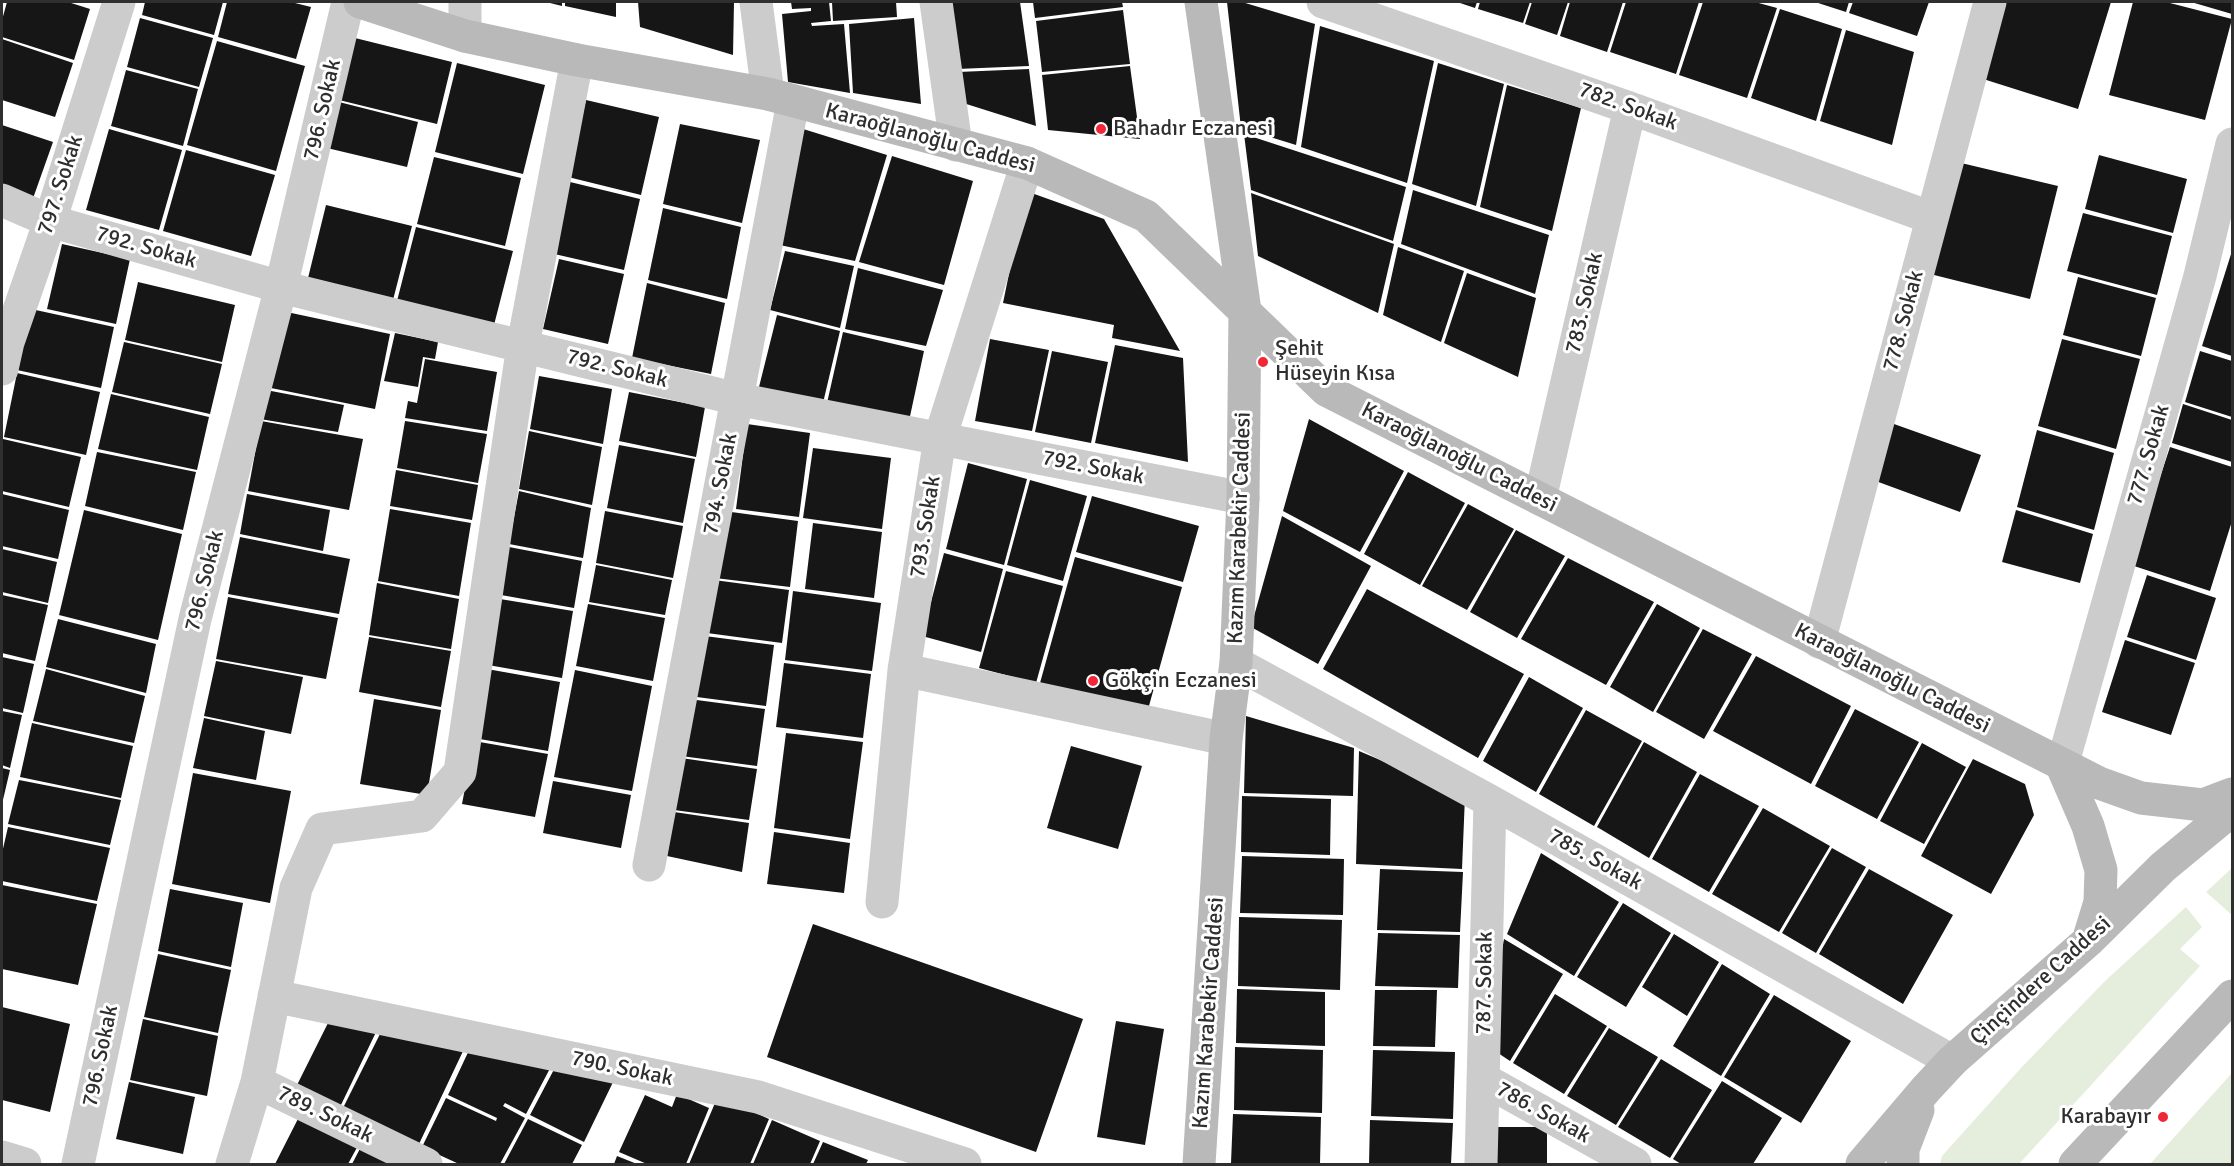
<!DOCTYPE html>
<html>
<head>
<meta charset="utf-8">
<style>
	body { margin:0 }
	#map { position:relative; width:2234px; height:1166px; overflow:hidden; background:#fff; font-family:Signika,sans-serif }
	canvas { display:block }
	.frame { position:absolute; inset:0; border:3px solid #2f2f2f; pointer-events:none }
</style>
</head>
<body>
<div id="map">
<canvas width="2234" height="1166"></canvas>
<div class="frame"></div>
</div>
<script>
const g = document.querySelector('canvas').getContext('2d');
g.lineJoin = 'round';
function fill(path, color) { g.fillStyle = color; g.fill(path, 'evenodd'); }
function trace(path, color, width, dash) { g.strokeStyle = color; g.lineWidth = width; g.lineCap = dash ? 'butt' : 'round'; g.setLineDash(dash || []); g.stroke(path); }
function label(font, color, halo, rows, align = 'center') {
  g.font = font + ' Signika,sans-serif'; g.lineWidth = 6; g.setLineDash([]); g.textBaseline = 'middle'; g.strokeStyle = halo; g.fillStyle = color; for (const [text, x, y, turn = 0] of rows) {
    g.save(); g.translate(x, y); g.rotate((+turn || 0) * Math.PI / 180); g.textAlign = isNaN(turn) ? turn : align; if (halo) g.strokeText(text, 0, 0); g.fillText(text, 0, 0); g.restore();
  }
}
fill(new Path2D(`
	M 2232,868 L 2232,915 L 2206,892 Z
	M 2186,907 L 2202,927 L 2180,949 L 2200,966 L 2019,1164 L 1940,1164 L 1942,1156 L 2021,1068 L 2105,981 Z
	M 2232,1073 L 2232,1164 L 2150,1164 Z`), '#e5eddc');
fill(new Path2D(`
	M 7,2 L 68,2 L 90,9 L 74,60 L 2,37 L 2,20 Z
	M 145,2 L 223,2 L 214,35 L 142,15 Z
	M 227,2 L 291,2 L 311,7 L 296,59 L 218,37 Z
	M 546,2 L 562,2 L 562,6 Z
	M 565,2 L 616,2 L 616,17 L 565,6 Z
	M 638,2 L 734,2 L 733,55 L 640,27 Z
	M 791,2 L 829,2 L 831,21 L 811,23 L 812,26 L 844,24 L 850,93 L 788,82 L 782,14 L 811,11 L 811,8 L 792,9 Z
	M 832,2 L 896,2 L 897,17 L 833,21 Z
	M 948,2 L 1020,2 L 1029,66 L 957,69 Z
	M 1033,2 L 1122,2 L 1123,7 L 1035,18 Z
	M 1227,2 L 1242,2 L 1315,24 L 1296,145 L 1241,128 Z
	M 1457,2 L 1477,2 L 1475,8 Z
	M 1480,2 L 1530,2 L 1523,23 L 1478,9 Z
	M 1532,2 L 1568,2 L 1557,35 L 1525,24 Z
	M 1570,2 L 1623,2 L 1607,52 L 1560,36 Z
	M 1626,2 L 1699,2 L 1676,74 L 1610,52 Z
	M 1703,2 L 1755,2 L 1777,8 L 1747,98 L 1679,75 Z
	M 1815,2 L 1849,2 L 1846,12 Z
	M 1853,2 L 1929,2 L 1917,36 L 1849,13 Z
	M 2003,2 L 2111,2 L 2078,109 L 1980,78 Z
	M 2133,2 L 2166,2 L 2232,19 L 2205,120 L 2109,95 Z
	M 2191,2 L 2232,2 L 2232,14 Z
	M 1780,9 L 1842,29 L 1816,121 L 1751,98 Z
	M 1123,10 L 1130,64 L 1042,72 L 1036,21 Z
	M 140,18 L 213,38 L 199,87 L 127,67 Z
	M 914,18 L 921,104 L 853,93 L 849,24 Z
	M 1320,26 L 1434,61 L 1407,183 L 1301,147 Z
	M 1846,30 L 1914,52 L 1892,145 L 1820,121 Z
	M 355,38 L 452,62 L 437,124 L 339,100 Z
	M 2,39 L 73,63 L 55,117 L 2,100 Z
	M 217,41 L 305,66 L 276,171 L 187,145 Z
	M 457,63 L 545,85 L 523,174 L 435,152 Z
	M 1438,63 L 1504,84 L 1476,206 L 1412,184 Z
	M 1130,66 L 1140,139 L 1048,130 L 1042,75 Z
	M 1029,69 L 1036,126 L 960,102 L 958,72 Z
	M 126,70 L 198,89 L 183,146 L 111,126 Z
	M 1507,85 L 1581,108 L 1552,231 L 1480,207 Z
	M 586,100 L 659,117 L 641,195 L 568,177 Z
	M 339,102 L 418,122 L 407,167 L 327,148 Z
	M 680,124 L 760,140 L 742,223 L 663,204 Z
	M 2,125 L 53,142 L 31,204 L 2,194 Z
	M 800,128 L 887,155 L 855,261 L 775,244 Z
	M 109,129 L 182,150 L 159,230 L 86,210 Z
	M 1244,134 L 1406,187 L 1393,241 L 1251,190 Z
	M 186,150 L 275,175 L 251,256 L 163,231 Z
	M 2099,155 L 2187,179 L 2173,233 L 2085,209 Z
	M 892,156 L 973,181 L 944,285 L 859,262 Z
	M 434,157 L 521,178 L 505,246 L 417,224 Z
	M 1957,162 L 2058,186 L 2030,299 L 1930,274 Z
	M 566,181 L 640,199 L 624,270 L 550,253 Z
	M 1413,190 L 1549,235 L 1535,294 L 1401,244 Z
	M 1026,191 L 1104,219 L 1180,351 L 1112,338 L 1114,325 L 1003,303 Z
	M 1251,193 L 1394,244 L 1378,313 L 1258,256 Z
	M 326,205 L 412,226 L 393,300 L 308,278 Z
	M 663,208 L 741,227 L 727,299 L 648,280 Z
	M 2083,213 L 2172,236 L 2157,295 L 2067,271 Z
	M 416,227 L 513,251 L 494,325 L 397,301 Z
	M 62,244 L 130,259 L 116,324 L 47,309 Z
	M 1398,247 L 1464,271 L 1441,342 L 1383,315 Z
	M 785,251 L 854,266 L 840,328 L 770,310 Z
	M 2232,251 L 2232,356 L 2202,346 Z
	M 559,259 L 624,274 L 608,344 L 543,329 Z
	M 858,268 L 943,290 L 926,346 L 845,329 Z
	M 1467,273 L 1536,298 L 1518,377 L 1444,343 Z
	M 2078,277 L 2156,298 L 2141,356 L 2063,335 Z
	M 138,282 L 235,305 L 222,362 L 125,340 Z
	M 647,283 L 725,303 L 711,374 L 632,358 Z
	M 31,309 L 114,327 L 101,388 L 17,370 Z
	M 282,311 L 390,334 L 375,409 L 266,387 Z
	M 777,315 L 840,331 L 823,403 L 759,387 Z
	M 843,332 L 924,351 L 909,421 L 827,403 Z
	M 395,333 L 438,342 L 435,359 L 423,357 L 418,387 L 384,381 Z
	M 990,339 L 1049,350 L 1032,431 L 975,421 Z
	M 2062,339 L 2140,359 L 2116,449 L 2038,426 Z
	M 124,342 L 222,364 L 210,414 L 112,392 Z
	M 1115,345 L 1183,358 L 1188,462 L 1095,443 Z
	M 1052,351 L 1108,362 L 1091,443 L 1035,432 Z
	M 2200,351 L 2232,361 L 2232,417 L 2185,402 Z
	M 425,359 L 497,372 L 487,431 L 405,418 L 408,401 L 417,403 Z
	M 17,373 L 100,392 L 86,455 L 4,437 Z
	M 539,376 L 612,389 L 603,444 L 530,429 Z
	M 266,390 L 344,405 L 338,432 L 260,419 Z
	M 629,392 L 705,407 L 696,457 L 619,441 Z
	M 111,394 L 209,417 L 197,470 L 98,449 Z
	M 2183,404 L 2232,420 L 2232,462 L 2172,443 Z
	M 1309,419 L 1404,471 L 1360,552 L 1283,511 Z
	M 261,421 L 363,439 L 349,510 L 248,491 Z
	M 405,421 L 487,434 L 478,483 L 397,468 Z
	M 747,424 L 810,433 L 799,517 L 736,509 Z
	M 1894,424 L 1981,455 L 1960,512 L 1873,480 Z
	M 2037,430 L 2114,453 L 2094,530 L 2017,507 Z
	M 529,431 L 602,447 L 592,505 L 519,489 Z
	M 3,439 L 81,457 L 69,507 L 2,491 Z
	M 619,445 L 695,459 L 683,523 L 607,508 Z
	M 2170,447 L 2232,467 L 2232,521 L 2210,591 L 2131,565 Z
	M 813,448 L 891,458 L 882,529 L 803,518 Z
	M 97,452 L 196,472 L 183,530 L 85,506 Z
	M 968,463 L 1027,479 L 1004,565 L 946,549 Z
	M 396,470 L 478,485 L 472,520 L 390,506 Z
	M 1408,472 L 1465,503 L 1420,585 L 1364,554 Z
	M 1030,480 L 1087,496 L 1063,581 L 1007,565 Z
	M 519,491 L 591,508 L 583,558 L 509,544 Z
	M 2,494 L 69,510 L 58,559 L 2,546 Z
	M 247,494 L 330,510 L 323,551 L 240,534 Z
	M 1092,496 L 1199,526 L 1183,582 L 1076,552 Z
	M 1468,504 L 1514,529 L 1467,610 L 1422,586 Z
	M 390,509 L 471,523 L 459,596 L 378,581 Z
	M 84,510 L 182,534 L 158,640 L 59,615 Z
	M 2016,510 L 2093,534 L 2080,583 L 2002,562 Z
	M 605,511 L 683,526 L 673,578 L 596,563 Z
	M 724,511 L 798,521 L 790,587 L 715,578 Z
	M 1282,516 L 1371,566 L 1318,664 L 1251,627 Z
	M 813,523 L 882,532 L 874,598 L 805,589 Z
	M 1516,530 L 1565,556 L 1517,638 L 1470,612 Z
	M 240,537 L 350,559 L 339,614 L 228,594 Z
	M 509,547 L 582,561 L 574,608 L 501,595 Z
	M 2,549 L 57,562 L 48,603 L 2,592 Z
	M 944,553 L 1003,569 L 981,652 L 922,636 Z
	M 1075,557 L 1182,587 L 1147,713 L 1040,683 Z
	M 1568,558 L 1654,602 L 1606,685 L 1521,639 Z
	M 596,565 L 672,580 L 665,615 L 589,602 Z
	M 1006,571 L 1063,586 L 1036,683 L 979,668 Z
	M 2147,575 L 2216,598 L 2196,660 L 2127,637 Z
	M 714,580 L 789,590 L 782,643 L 707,633 Z
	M 377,583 L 459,599 L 451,649 L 369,635 Z
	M 1367,589 L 1524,674 L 1478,758 L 1323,669 Z
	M 793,591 L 881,603 L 872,671 L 785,660 Z
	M 2,595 L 48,605 L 35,661 L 2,653 Z
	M 228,597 L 338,618 L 326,679 L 216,659 Z
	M 500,599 L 573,611 L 562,678 L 488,665 Z
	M 588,604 L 665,618 L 653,681 L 576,666 Z
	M 1657,604 L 1700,628 L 1653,712 L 1610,687 Z
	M 58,619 L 156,644 L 146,693 L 46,667 Z
	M 1703,629 L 1752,654 L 1704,739 L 1656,712 Z
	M 697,635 L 774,645 L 766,706 L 689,696 Z
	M 369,637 L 451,651 L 441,707 L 359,692 Z
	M 2125,640 L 2195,663 L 2171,735 L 2102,712 Z
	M 1756,656 L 1851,706 L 1811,784 L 1713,731 Z
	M 2,657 L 34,664 L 23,713 L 2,708 Z
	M 216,661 L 303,677 L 291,734 L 204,716 Z
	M 784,663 L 871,674 L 863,738 L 776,727 Z
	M 46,669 L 145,696 L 134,743 L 33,721 Z
	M 487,669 L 560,682 L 548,751 L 474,738 Z
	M 575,670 L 652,686 L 632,791 L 554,777 Z
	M 1529,677 L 1583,708 L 1536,792 L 1483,761 Z
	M 374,699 L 441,710 L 427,795 L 360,784 Z
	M 689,699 L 765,709 L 757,766 L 681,756 Z
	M 1855,709 L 1919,742 L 1877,819 L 1815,786 Z
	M 1586,710 L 1642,741 L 1594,826 L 1539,794 Z
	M 2,711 L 22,715 L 10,768 L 2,765 Z
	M 1246,716 L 1354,748 L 1353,796 L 1244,793 Z
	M 204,718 L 265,731 L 256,780 L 193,768 Z
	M 32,723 L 133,746 L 121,798 L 20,777 Z
	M 786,733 L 863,742 L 850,839 L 774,828 Z
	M 474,741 L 548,754 L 535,817 L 462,804 Z
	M 1644,742 L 1697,772 L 1649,858 L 1597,827 Z
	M 1922,743 L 1966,767 L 1924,844 L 1880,821 Z
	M 1071,746 L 1142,766 L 1118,849 L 1047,828 Z
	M 1359,751 L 1465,796 L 1462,869 L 1356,864 Z
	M 681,758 L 757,769 L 749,820 L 674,810 Z
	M 1973,759 L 2025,784 L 2034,815 L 1991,894 L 1921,856 Z
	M 2,768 L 10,770 L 2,804 Z
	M 193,773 L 291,791 L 270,903 L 172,884 Z
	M 1700,774 L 1759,806 L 1709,892 L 1652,859 Z
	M 19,780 L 121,800 L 110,845 L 8,824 Z
	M 553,781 L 631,795 L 621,848 L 543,833 Z
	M 1242,796 L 1331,799 L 1330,855 L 1241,852 Z
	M 1763,808 L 1830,846 L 1779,932 L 1712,894 Z
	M 674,812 L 749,823 L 742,872 L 667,856 Z
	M 8,827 L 110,848 L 97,901 L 2,881 L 2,853 Z
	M 774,832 L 850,843 L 844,893 L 767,884 Z
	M 1832,848 L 1866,867 L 1816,953 L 1782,933 Z
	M 1541,853 L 1619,902 L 1574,976 L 1507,934 Z
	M 1242,856 L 1344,859 L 1343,915 L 1240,913 Z
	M 1380,869 L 1463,872 L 1460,932 L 1377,930 Z
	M 1869,869 L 1953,915 L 1903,1004 L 1819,954 Z
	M 2,885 L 97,904 L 78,985 L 2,969 Z
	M 170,889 L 243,903 L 231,967 L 158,951 Z
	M 1623,903 L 1671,933 L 1626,1007 L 1577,977 Z
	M 1239,917 L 1342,920 L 1340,990 L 1238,986 Z
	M 813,924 L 1083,1019 L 1036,1152 L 767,1057 Z
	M 1378,933 L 1460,935 L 1458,988 L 1375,986 Z
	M 1674,934 L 1719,962 L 1687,1016 L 1642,987 Z
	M 1504,939 L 1563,974 L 1510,1061 L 1486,1045 Z
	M 158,954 L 231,970 L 218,1033 L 144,1017 Z
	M 1722,964 L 1770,994 L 1721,1076 L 1673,1046 Z
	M 1237,989 L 1325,992 L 1325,1046 L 1236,1043 Z
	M 1375,990 L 1437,990 L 1435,1047 L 1373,1046 Z
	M 1555,994 L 1607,1026 L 1564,1094 L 1513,1063 Z
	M 1774,995 L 1851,1041 L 1801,1123 L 1724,1077 Z
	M 2,1007 L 70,1024 L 50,1112 L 2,1100 Z
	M 331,1017 L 378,1028 L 340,1107 L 297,1085 Z
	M 143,1019 L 218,1036 L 207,1096 L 130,1080 Z
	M 1116,1021 L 1164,1029 L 1145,1145 L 1097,1137 Z
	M 1609,1028 L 1658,1057 L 1616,1125 L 1567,1096 Z
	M 382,1030 L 465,1047 L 419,1144 L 343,1108 Z
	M 471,1046 L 556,1057 L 526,1114 L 505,1103 L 503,1106 L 525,1118 L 500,1164 L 459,1164 L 422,1147 L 446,1098 L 496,1121 L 497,1118 L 448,1095 Z
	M 1235,1047 L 1323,1050 L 1322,1113 L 1234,1110 Z
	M 1373,1050 L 1455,1052 L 1453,1119 L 1371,1116 Z
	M 560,1058 L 615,1078 L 584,1142 L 530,1115 Z
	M 1661,1059 L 1712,1090 L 1670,1158 L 1618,1127 Z
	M 1722,1081 L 1782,1118 L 1753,1164 L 1681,1164 L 1673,1159 Z
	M 129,1082 L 195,1097 L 183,1154 L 116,1139 Z
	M 677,1094 L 709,1108 L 686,1164 L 647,1164 L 619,1152 L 645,1095 L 672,1107 Z
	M 718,1096 L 769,1119 L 750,1164 L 689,1164 Z
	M 302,1111 L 360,1142 L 348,1164 L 275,1164 Z
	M 1233,1114 L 1321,1117 L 1320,1164 L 1231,1163 Z
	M 528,1119 L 582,1145 L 572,1164 L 504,1164 Z
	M 772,1120 L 820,1141 L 810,1164 L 753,1164 Z
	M 1370,1120 L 1453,1123 L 1451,1164 L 1369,1164 Z
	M 1491,1127 L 1547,1127 L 1547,1164 L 1491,1164 Z
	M 364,1141 L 409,1164 L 352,1164 Z
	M 823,1142 L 868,1160 L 866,1164 L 813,1164 Z
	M 617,1156 L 637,1164 L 614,1164 Z`), '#161616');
trace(new Path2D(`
	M 756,2 L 768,94
	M 936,2 L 956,145
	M 1323,2 L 1630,108 L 1932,218
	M 465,36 L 465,2
	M 2,200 L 50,221 L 281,287 L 737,399 L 1243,498
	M 2,369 L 8,342 L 50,221 L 119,2
	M 1540,499 L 1630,108
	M 1819,642 L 1990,2
	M 1236,663 L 1490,801 L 1952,1061
	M 904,670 L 1226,739
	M 2062,766 L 2200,276 L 2232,144
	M 649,865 L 793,102
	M 882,902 L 904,670 L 940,438 L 1027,163
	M 274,996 L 758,1097 L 965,1164
	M 1483,1079 L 1635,1164
	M 257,1082 L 426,1164
	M 2,1157 L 25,1164
	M 78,1164 L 195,619 L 281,287 L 348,2
	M 232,1164 L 257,1082 L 296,888 L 322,829 L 422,816 L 460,772 L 523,345 L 577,60
	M 1481,1164 L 1490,801`), '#ccc', 33);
trace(new Path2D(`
	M 360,2 L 465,36 L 577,60 L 768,94 L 1027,163 L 1146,216 L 1326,390 L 2099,783 L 2141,798 L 2203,805 L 2232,794
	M 2062,766 L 2088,826 L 2101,870 L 2100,902 L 2088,941
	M 1199,1164 L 1226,739 L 1236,663 L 1243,498 L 1245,311 L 1201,2
	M 1862,1164 L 1926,1089 L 1952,1061 L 2088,941 L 2163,867 L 2232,810
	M 1903,1164 L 1903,1149 L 1918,1110
	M 2075,1164 L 2232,996`), '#b9b9b9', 33);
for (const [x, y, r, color] of [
	[1101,129,6,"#f12636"],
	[1263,362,6,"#f12636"],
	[1093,681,6,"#f12636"],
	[2163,1117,6,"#f12636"]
]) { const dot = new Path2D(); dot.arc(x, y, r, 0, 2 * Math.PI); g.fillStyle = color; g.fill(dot); trace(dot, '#fff', 2); }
label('22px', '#2f2f2f', '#fff', [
	["782. Sokak",1628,107,20],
	["796. Sokak",323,110,-77],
	["Karaoğlanoğlu Caddesi",930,139,15],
	["797. Sokak",61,185,-72],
	["792. Sokak",146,248,16],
	["783. Sokak",1585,303,-77],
	["778. Sokak",1904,321,-75],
	["792. Sokak",617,369,14],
	["777. Sokak",2149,455,-74],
	["Karaoğlanoğlu Caddesi",1459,458,27],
	["792. Sokak",1093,468,11],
	["794. Sokak",721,484,-79],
	["793. Sokak",926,527,-81],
	["Kazım Karabekir Caddesi",1240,528,-88],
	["796. Sokak",205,581,-76],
	["Karaoğlanoğlu Caddesi",1892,679,27],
	["785. Sokak",1595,860,29],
	["Çinçindere Caddesi",2041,981,-42],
	["787. Sokak",1485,983,-89],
	["Kazım Karabekir Caddesi",1209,1013,-86],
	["796. Sokak",101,1056,-78],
	["790. Sokak",622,1069,12],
	["786. Sokak",1543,1113,29],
	["789. Sokak",325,1115,26]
]);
label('22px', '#2f2f2f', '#fff', [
	["Bahadır Eczanesi",1113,129],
	["Şehit",1275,349],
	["Hüseyin Kısa",1275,374],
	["Gökçin Eczanesi",1105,681],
	["Karabayır",2151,1117,"right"]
], 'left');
</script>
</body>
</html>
